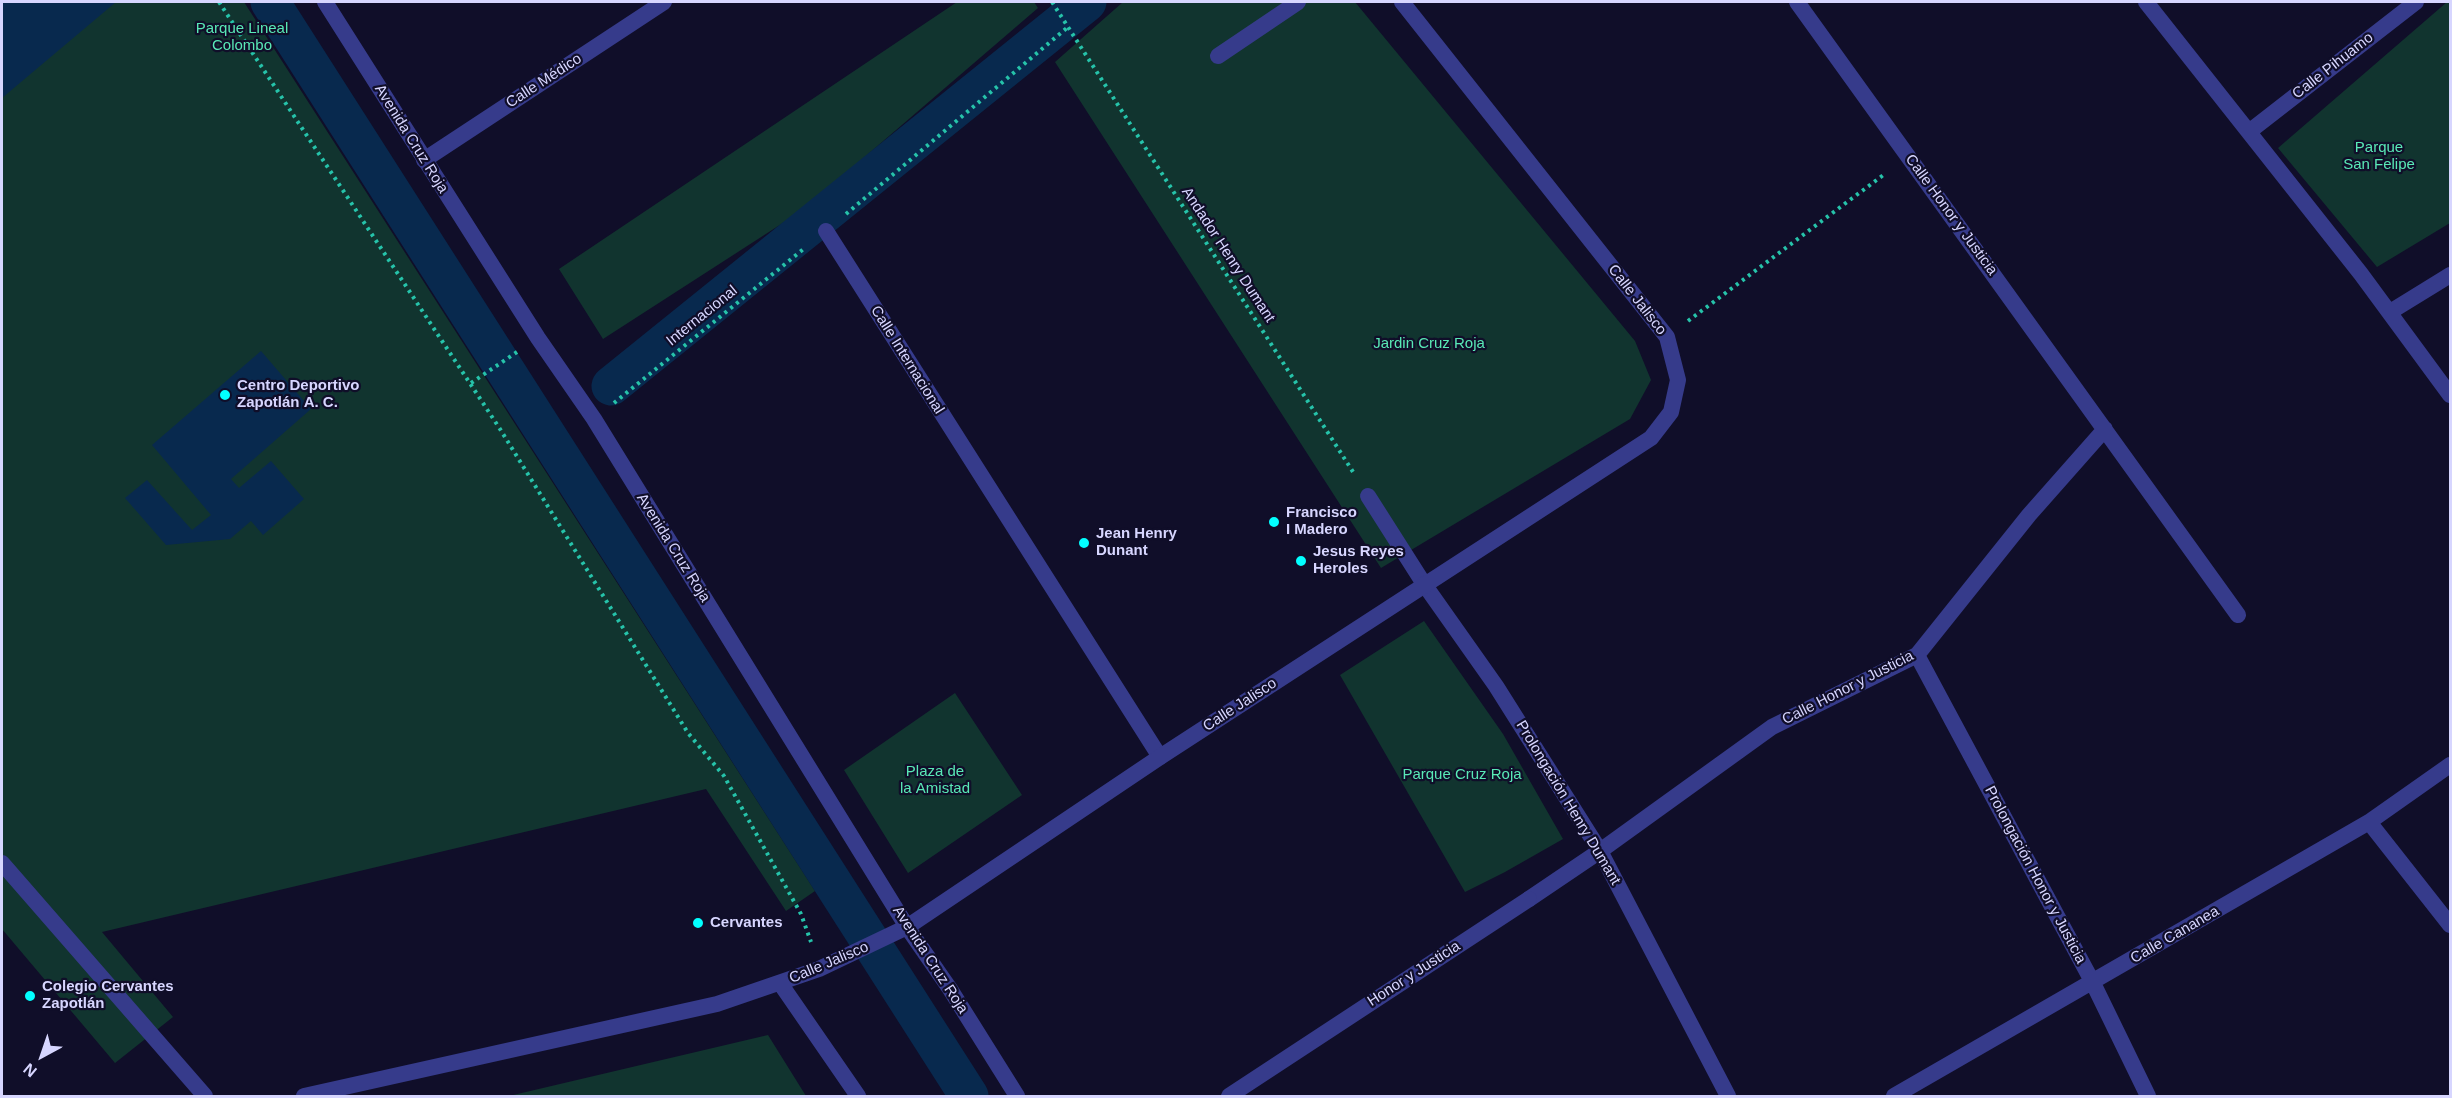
<!DOCTYPE html>
<html>
<head>
<meta charset="utf-8">
<style>
	body { margin:0 }
	#map { position:relative; width:2452px; height:1098px; overflow:hidden; background:#100e29; font-family:Arial,sans-serif }
	canvas { display:block }
	.frame { position:absolute; inset:0; border:3px solid #d7d6ff; pointer-events:none }
	.north { position:absolute; left:12px; top:1026px; width:60px; height:60px; -webkit-text-stroke:4px #100e29; paint-order:stroke; rotate:220deg; font-size:16px; font-weight:700; line-height:24px; text-align:center; color:#d7d6ff }
	.north::after { content:''; display:block; margin:auto; width:21px; height:27px; background:#d7d6ff; clip-path:polygon(50% 0,100% 100%,50% 72%,0 100%) }
</style>
</head>
<body>
<div id="map">
<canvas width="2452" height="1098"></canvas>
<div class="frame"></div>
<div class="north">N</div>
</div>
<script>
const g = document.querySelector('canvas').getContext('2d');
g.lineJoin = 'round';
function fill(path, color) { g.fillStyle = color; g.fill(path, 'evenodd'); }
function trace(path, color, width, dash) { g.strokeStyle = color; g.lineWidth = width; g.lineCap = dash ? 'butt' : 'round'; g.setLineDash(dash || []); g.stroke(path); }
function label(font, color, halo, rows, align = 'center') {
  g.font = font + ' Arial,sans-serif'; g.lineWidth = 4.5; g.setLineDash([]); g.textBaseline = 'middle'; g.strokeStyle = halo; g.fillStyle = color; for (const [text, x, y, turn = 0] of rows) {
    g.save(); g.translate(x, y); g.rotate((+turn || 0) * Math.PI / 180); g.textAlign = isNaN(turn) ? turn : align; if (halo) g.strokeText(text, 0, 0); g.fillText(text, 0, 0); g.restore();
  }
}
fill(new Path2D(`
	M 2,2 L 244,2 L 815,891 L 786,911 L 706,789 L 102,932 L 173,1017 L 115,1063 L 2,929 Z
	M 957,2 L 1034,2 L 1038,8 L 803,210 L 603,339 L 559,269 Z
	M 1123,2 L 1355,2 L 1635,341 L 1651,380 L 1630,419 L 1381,568 L 1055,62 Z
	M 2447,2 L 2450,2 L 2450,223 L 2377,267 L 2278,148 Z
	M 1424,621 L 1503,734 L 1563,839 L 1505,872 L 1465,892 L 1340,675 Z
	M 955,693 L 1022,795 L 908,873 L 844,770 Z
	M 768,1035 L 806,1096 L 509,1096 Z`), '#11342f');
fill(new Path2D(`
	M 2,2 L 116,2 L 2,98 Z
	M 261,351 L 311,409 L 231,479 L 239,488 L 271,461 L 304,499 L 263,535 L 251,521 L 230,539 L 166,545 L 125,498 L 147,480 L 192,530 L 211,515 L 152,445 Z`), '#08294e');
trace(new Path2D(`
	M 270,2 C 505,366 735,732 969,1096
	M 611,386 L 1087,2`), '#08294e', 39);
trace(new Path2D(`
	M 219,2 L 500,429 L 688,733 L 724,776 L 801,914 L 811,942
	M 1052,2 L 1355,475
	M 846,214 L 1068,27
	M 1688,321 L 1886,173
	M 471,383 L 517,352
	M 614,403 L 806,247`), '#26c3aa', 4, [3, 4.5]);
trace(new Path2D(`
	M 1218,56 L 1298,2
	M 2,863 L 205,1096`), '#363b8b', 16);
trace(new Path2D(`
	M 1368,496 L 1424,584
	M 1529,899 L 1600,851`), '#363b8b', 16);
trace(new Path2D(`
	M 1797,2 L 2238,615
	M 2146,2 L 2361,274 L 2450,395
	M 2250,131 L 2416,2
	M 424,160 L 664,2
	M 826,231 L 1160,757
	M 2390,312 L 2450,275
	M 1424,584 L 1496,686 L 1600,851 L 1728,1096
	M 1917,655 L 2093,983 L 2148,1096
	M 2369,822 L 2450,925
	M 1600,851 L 1772,727 L 1917,655 L 2029,515 L 2105,429
	M 1229,1096 L 1529,899
	M 1894,1096 L 2369,822 L 2450,765`), '#363b8b', 16);
trace(new Path2D(`
	M 325,2 L 538,338 L 594,419 L 907,927 L 950,989 L 1017,1096
	M 780,983 L 858,1096
	M 304,1096 L 717,1004 L 819,969 L 907,927 L 1160,757 L 1651,438 L 1671,412 L 1678,380 L 1667,337 L 1402,2`), '#363b8b', 16);
for (const [x, y, r, color] of [
	[225,395,6,"#02ffff"],
	[1274,522,6,"#02ffff"],
	[1084,543,6,"#02ffff"],
	[1301,561,6,"#02ffff"],
	[698,923,6,"#02ffff"],
	[30,996,6,"#02ffff"]
]) { const dot = new Path2D(); dot.arc(x, y, r, 0, 2 * Math.PI); g.fillStyle = color; g.fill(dot); trace(dot, '#100e29', 2); }
label('15px', '#59e9b6', '#100e29', [
	["Parque Lineal",242,29],
	["Colombo",242,46],
	["Parque",2379,148],
	["San Felipe",2379,165],
	["Jardin Cruz Roja",1429,344],
	["Plaza de",935,772],
	["la Amistad",935,789],
	["Parque Cruz Roja",1462,775]
]);
label('15px', '#d7d6ff', '#100e29', [
	["Calle Pihuamo",2333,66,-38],
	["Calle Médico",544,81,-33],
	["Avenida Cruz Roja",411,139,58],
	["Calle Honor y Justicia",1951,215,54],
	["Andador Henry Dumant",1228,255,57],
	["Calle Jalisco",1637,300,52],
	["Internacional",702,316,-39],
	["Calle Internacional",907,360,58],
	["Avenida Cruz Roja",673,548,58],
	["Calle Honor y Justicia",1848,688,-27],
	["Calle Jalisco",1240,705,-33],
	["Prolongación Henry Dumant",1568,803,59],
	["Prolongación Honor y Justicia",2035,875,62],
	["Calle Cananea",2175,935,-30],
	["Avenida Cruz Roja",930,960,57],
	["Calle Jalisco",829,963,-23],
	["Honor y Justicia",1414,974,-33]
]);
label('bold 15px', '#d7d6ff', '#100e29', [
	["Centro Deportivo",237,386],
	["Zapotlán A. C.",237,403],
	["Francisco",1286,513],
	["I Madero",1286,530],
	["Jean Henry",1096,534],
	["Dunant",1096,551],
	["Jesus Reyes",1313,552],
	["Heroles",1313,569],
	["Cervantes",710,923],
	["Colegio Cervantes",42,987],
	["Zapotlán",42,1004]
], 'left');
</script>
</body>
</html>
